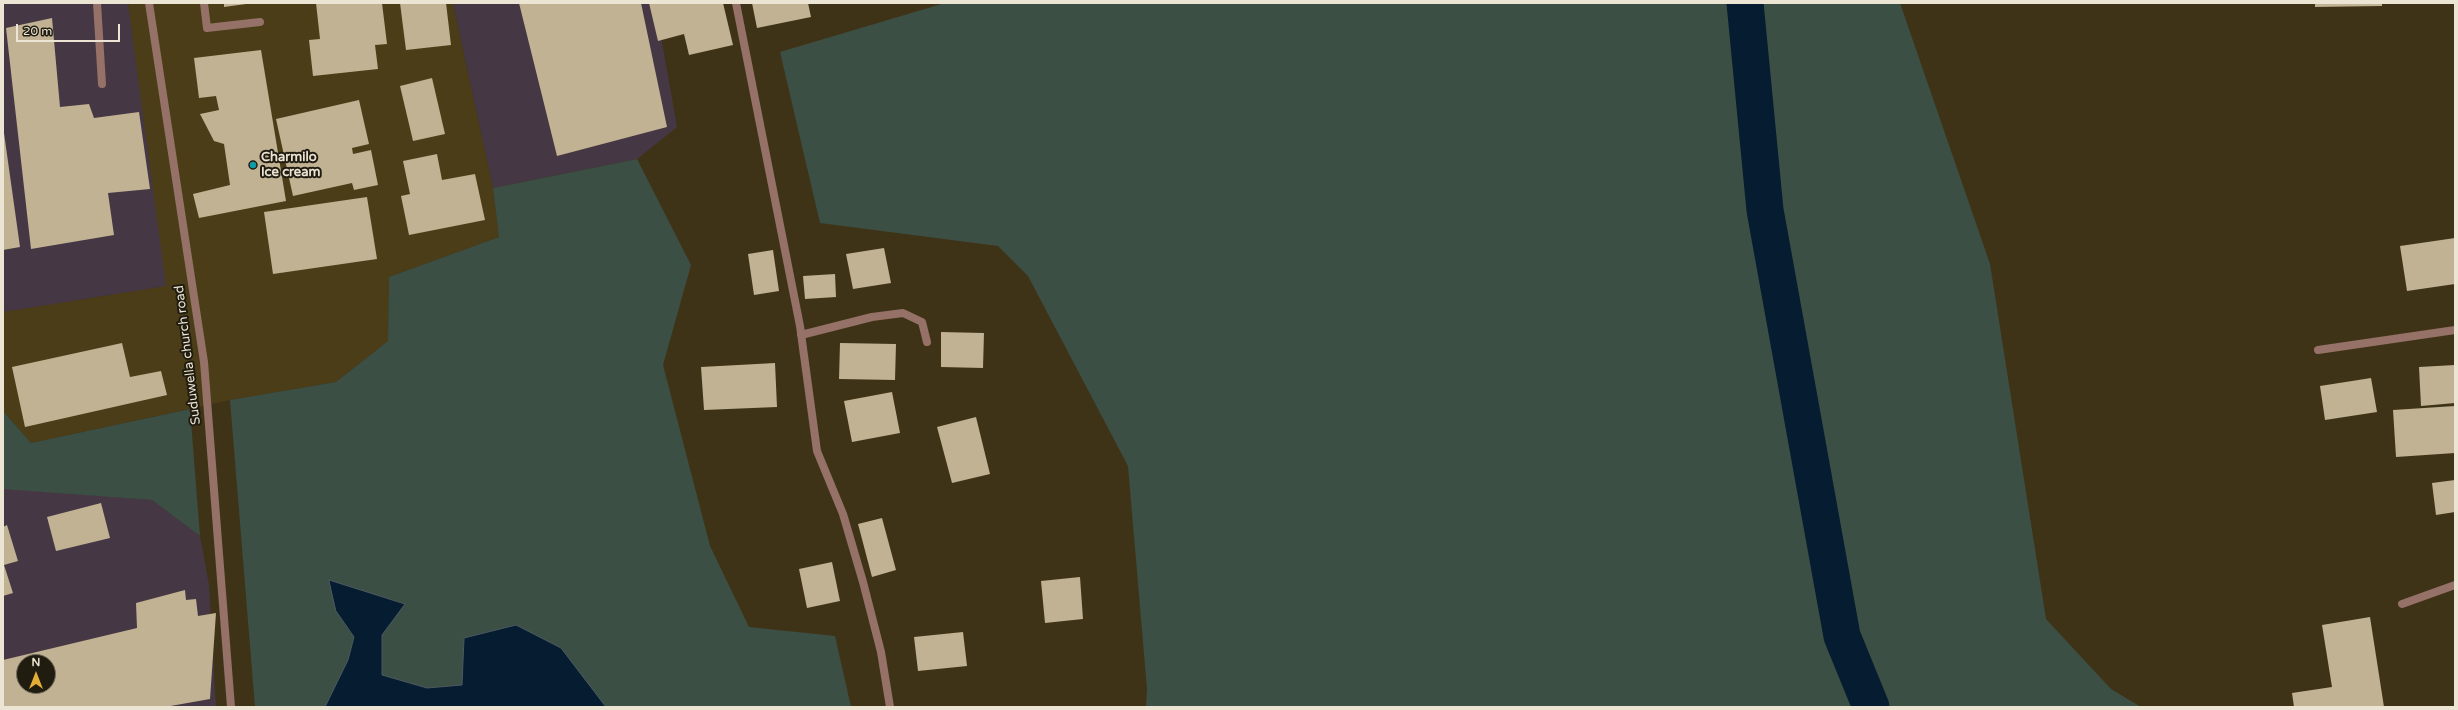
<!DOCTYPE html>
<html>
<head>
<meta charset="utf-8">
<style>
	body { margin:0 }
	#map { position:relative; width:2458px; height:710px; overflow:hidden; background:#3f3317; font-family:"Varela Round",sans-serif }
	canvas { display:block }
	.frame { position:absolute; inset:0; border:4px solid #ece5d4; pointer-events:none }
	.north { position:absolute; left:16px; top:654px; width:40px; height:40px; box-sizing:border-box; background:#211c10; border:1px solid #726c5e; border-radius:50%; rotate:0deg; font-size:11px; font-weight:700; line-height:16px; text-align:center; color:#ece5d4 }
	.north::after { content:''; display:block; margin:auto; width:14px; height:18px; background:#e4ad35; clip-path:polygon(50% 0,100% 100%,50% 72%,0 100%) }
	.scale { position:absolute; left:16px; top:24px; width:104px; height:18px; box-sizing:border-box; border:2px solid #ece5d4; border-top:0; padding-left:5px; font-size:12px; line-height:14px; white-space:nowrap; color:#ece5d4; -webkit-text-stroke:3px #211c10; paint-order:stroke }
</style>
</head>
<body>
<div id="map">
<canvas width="2458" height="710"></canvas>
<div class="frame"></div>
<div class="north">N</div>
<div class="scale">20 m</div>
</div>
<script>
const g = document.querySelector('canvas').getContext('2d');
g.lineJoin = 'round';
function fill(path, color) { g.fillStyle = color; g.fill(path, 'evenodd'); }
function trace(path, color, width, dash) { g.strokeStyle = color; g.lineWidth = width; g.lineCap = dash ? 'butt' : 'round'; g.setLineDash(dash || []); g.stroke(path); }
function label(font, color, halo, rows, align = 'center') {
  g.font = font + ' "Varela Round",sans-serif'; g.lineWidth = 4; g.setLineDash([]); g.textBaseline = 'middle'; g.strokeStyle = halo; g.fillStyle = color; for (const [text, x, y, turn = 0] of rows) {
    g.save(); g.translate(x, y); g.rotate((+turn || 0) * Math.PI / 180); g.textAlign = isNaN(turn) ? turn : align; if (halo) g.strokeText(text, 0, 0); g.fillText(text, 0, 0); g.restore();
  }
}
fill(new Path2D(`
	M 128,3 L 453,3 L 493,188 L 499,237 L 389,277 L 388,341 L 336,382 L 230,400 L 31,443 L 3,411 L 3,312 L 165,286 Z`), '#4c3d19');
fill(new Path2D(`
	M 3,3 L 128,3 L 166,286 L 3,312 Z
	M 453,3 L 655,3 L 677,127 L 637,159 L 493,188 Z
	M 9,488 L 152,500 L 200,536 L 209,585 L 216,707 L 3,707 L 3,489 ZM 24,662 L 48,662 L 48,686 L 24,686 Z`), '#463744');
fill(new Path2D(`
	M 945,3 L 1900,3 L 1990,264 L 2046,619 L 2111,689 L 2141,707 L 1146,707 L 1147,689 L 1128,466 L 1028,276 L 998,246 L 820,223 L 780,52 Z
	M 637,159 L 691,265 L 663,365 L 710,546 L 749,627 L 835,636 L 851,707 L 255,707 L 230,400 L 336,382 L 388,341 L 389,277 L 499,237 L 493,188 Z
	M 190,409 L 200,536 L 152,500 L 3,489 L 3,411 L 31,443 Z`), '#3c4f44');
const water = new Path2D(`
	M 329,580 L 405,604 L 382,635 L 382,675 L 427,688 L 462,685 L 464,638 L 516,625 L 561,648 L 606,707 L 325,707 L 348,660 L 354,637 L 336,611 Z`);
fill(water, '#061c30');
trace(water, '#4b5861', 1);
trace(new Path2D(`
	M 1745,3 L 1765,210 L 1842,636 L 1871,707`), '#061c30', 37);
fill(new Path2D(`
	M 224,3 L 246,3 L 246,4 L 224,7 Z
	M 316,3 L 382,3 L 387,44 L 375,45 L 378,69 L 313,76 L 309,40 L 320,39 Z
	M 400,3 L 446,3 L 451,45 L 406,50 Z
	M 519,3 L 641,3 L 667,127 L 557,156 Z
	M 649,3 L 723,3 L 733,45 L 689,55 L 684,34 L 658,41 Z
	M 752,3 L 808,3 L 811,17 L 757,28 Z
	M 2315,3 L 2382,3 L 2382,6 L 2315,7 Z
	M 52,18 L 60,107 L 89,104 L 94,118 L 139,112 L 150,189 L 108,193 L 114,235 L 31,249 L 6,28 Z
	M 261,50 L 286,201 L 199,218 L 193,194 L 230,185 L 224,144 L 214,141 L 200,114 L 219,110 L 216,96 L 199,98 L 194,58 Z
	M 432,78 L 445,134 L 413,141 L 400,86 Z
	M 359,100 L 369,144 L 352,148 L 353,154 L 371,150 L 378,185 L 354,190 L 352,183 L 293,196 L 276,119 Z
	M 3,126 L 20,247 L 3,250 Z
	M 437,154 L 442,180 L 475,174 L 485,220 L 409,235 L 401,196 L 410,194 L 403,161 Z
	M 367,197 L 377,259 L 273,274 L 264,212 Z
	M 2455,238 L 2455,284 L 2407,291 L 2400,246 Z
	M 884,248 L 891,283 L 853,289 L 846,254 Z
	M 773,250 L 779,291 L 754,295 L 748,254 Z
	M 835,274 L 836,297 L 805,299 L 803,276 Z
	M 941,332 L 984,333 L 983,368 L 941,367 Z
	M 122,343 L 130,377 L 161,371 L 167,395 L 25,427 L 12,367 Z
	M 840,343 L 896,344 L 895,380 L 839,379 Z
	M 775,363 L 777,407 L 704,410 L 701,367 Z
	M 2455,365 L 2455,403 L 2421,406 L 2419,367 Z
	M 2371,378 L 2377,412 L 2325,420 L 2320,386 Z
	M 892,392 L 900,433 L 852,442 L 844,401 Z
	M 2455,406 L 2455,453 L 2396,457 L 2393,410 Z
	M 976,417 L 990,474 L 952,483 L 937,427 Z
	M 2455,480 L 2455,512 L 2436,515 L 2432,483 Z
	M 101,503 L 110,538 L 56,551 L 47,517 Z
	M 882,518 L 896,570 L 872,577 L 858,524 Z
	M 7,525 L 18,561 L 4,565 L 13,593 L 3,596 L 3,527 Z
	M 832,562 L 840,601 L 807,608 L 799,569 Z
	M 1080,577 L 1083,619 L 1045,623 L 1041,581 Z
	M 185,590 L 186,600 L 196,599 L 198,616 L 216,613 L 210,699 L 165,707 L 3,707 L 3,660 L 137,628 L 136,603 ZM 24,662 L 48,662 L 48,686 L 24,686 Z
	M 2370,617 L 2384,707 L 2294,707 L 2292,693 L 2332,687 L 2322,625 Z
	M 963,632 L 967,666 L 918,671 L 914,637 Z`), '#c0b292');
trace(new Path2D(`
	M 97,3 L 102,84
	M 204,3 L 207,28 L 260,22
	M 2402,604 L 2455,585`), '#957167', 8);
trace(new Path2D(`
	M 149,3 L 204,362 L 231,707
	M 736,3 L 800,326 L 817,451 L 843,514 L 863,582 L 881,652 L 890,707
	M 801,335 L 872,317 L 903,313 L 922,322 L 927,342
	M 2318,350 L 2455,330`), '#957167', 8);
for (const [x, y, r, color] of [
	[253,165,4,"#0f9aa8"]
]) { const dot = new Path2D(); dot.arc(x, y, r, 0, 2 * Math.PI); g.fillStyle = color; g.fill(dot); trace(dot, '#211c10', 1.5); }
label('bold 13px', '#ece5d4', '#211c10', [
	["Charmilo",261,158],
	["Ice cream",261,173]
], 'left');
label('13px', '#ece5d4', '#211c10', [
	["Suduwella church road",188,355,-97]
]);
</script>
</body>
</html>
